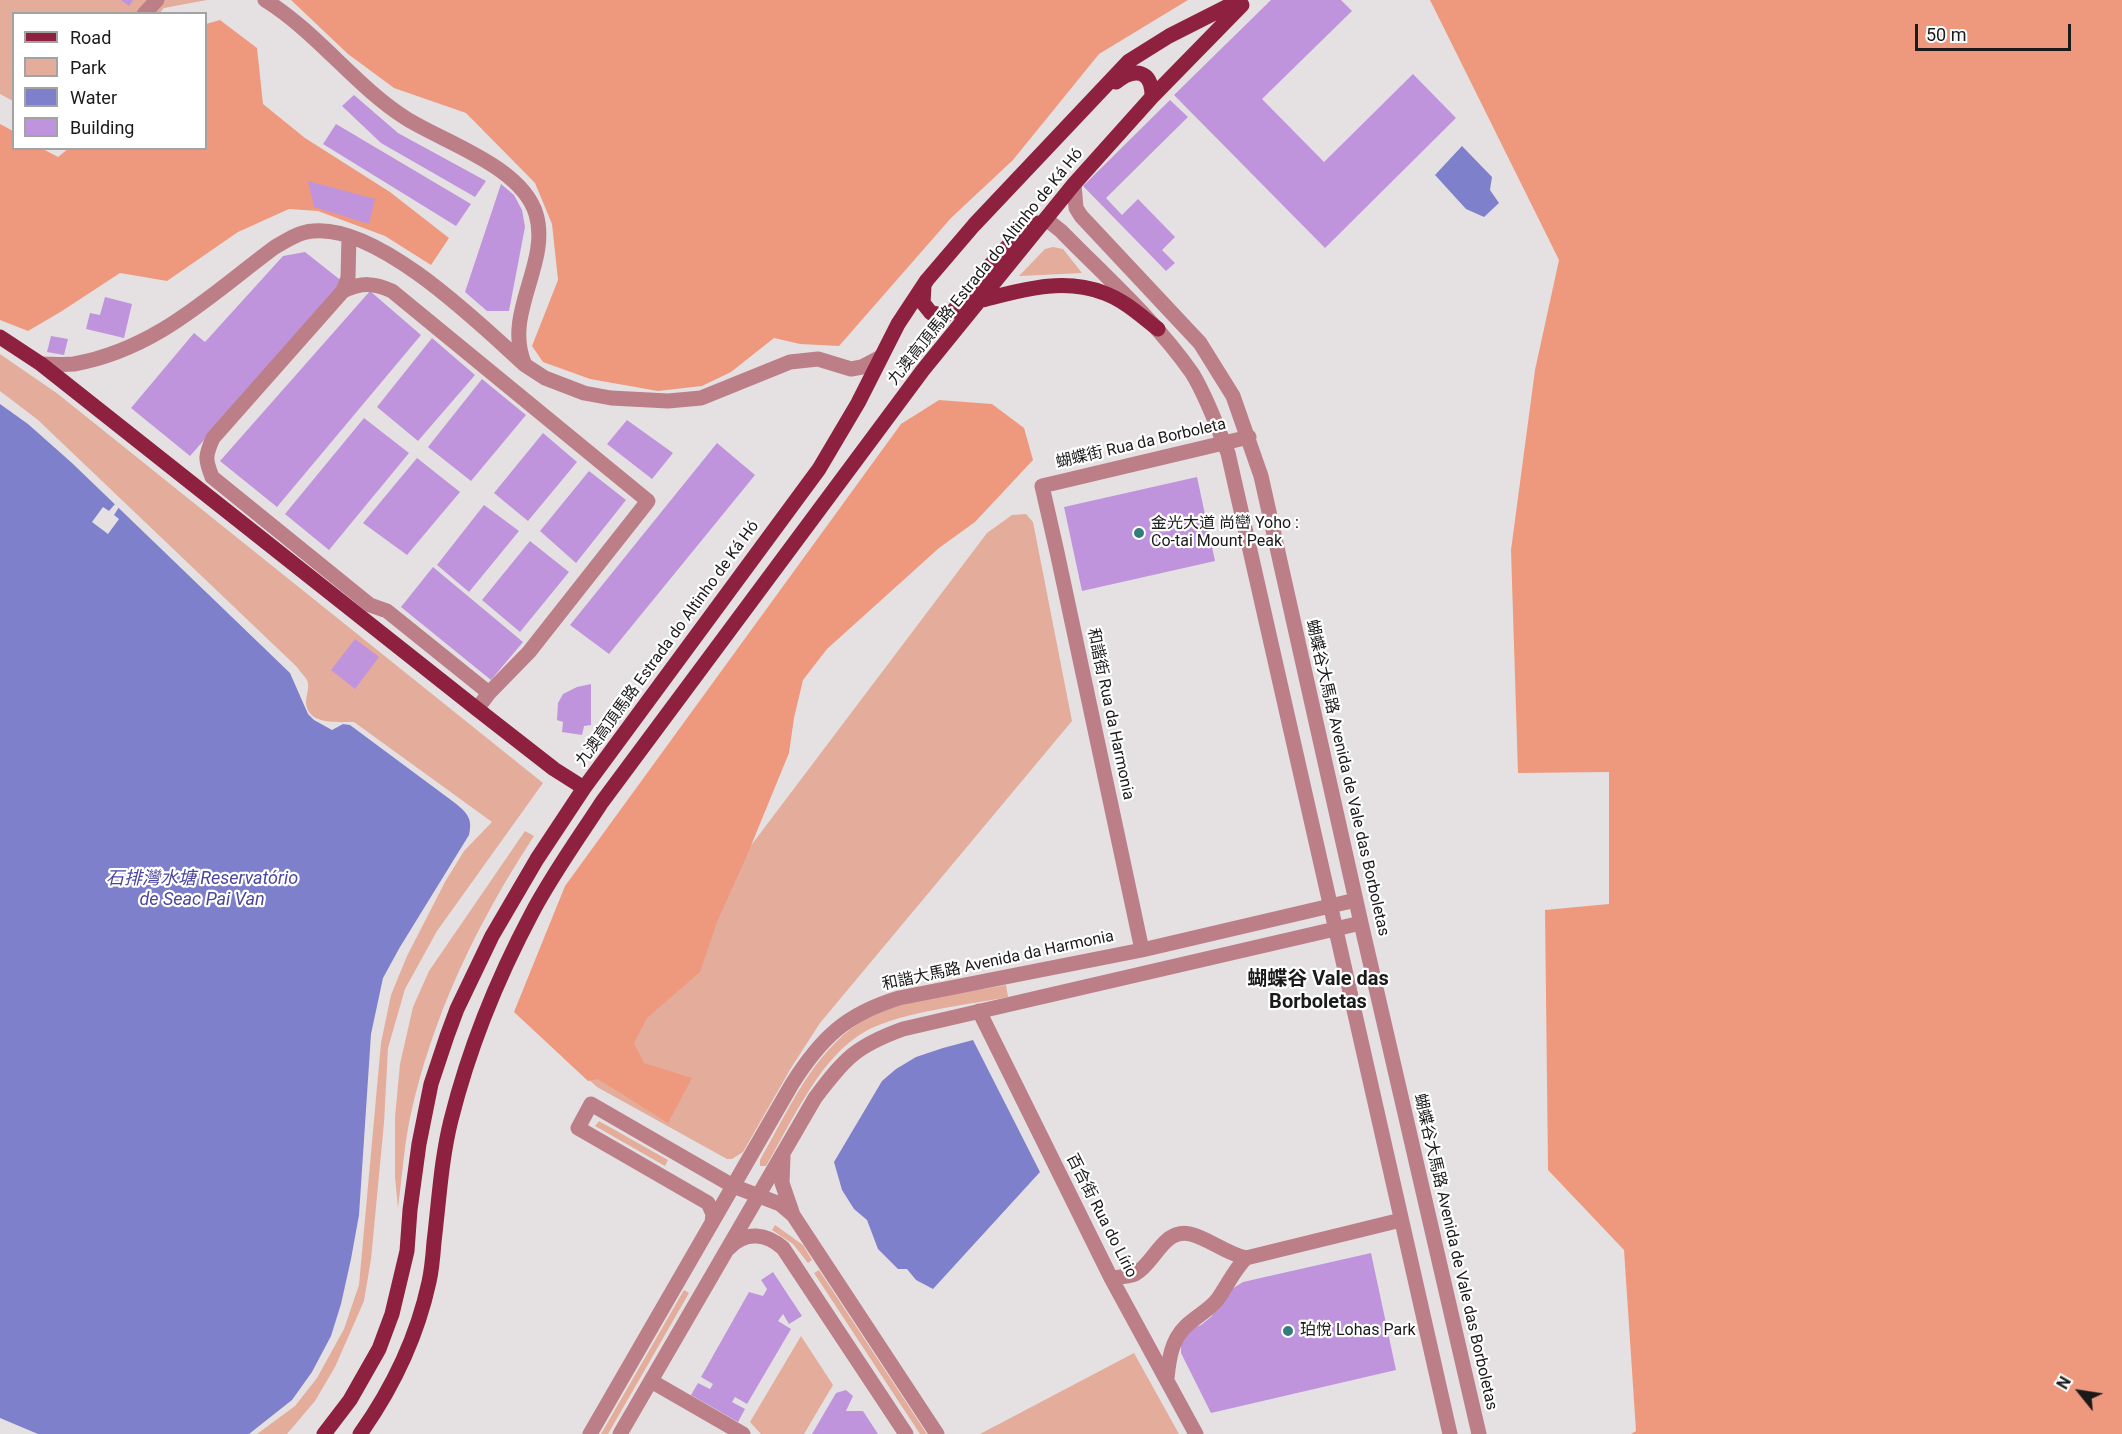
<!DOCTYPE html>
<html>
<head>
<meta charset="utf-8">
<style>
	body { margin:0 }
	#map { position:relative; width:2122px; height:1434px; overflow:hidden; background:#e5e1e3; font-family:Roboto,sans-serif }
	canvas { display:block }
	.legend { position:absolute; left:12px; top:12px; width:195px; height:138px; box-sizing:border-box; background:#fff; border:2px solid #a4a3a4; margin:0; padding:8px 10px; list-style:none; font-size:18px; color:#1b1a1b }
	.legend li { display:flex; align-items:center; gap:12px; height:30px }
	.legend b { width:30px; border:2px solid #a4a3a4 }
	.north { position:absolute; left:2050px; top:1362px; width:60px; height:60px; -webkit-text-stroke:4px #fff; paint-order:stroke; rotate:300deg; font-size:16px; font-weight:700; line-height:24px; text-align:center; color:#1b1a1b }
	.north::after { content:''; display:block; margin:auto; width:21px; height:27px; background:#1b1a1b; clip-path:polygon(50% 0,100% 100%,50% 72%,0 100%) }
	.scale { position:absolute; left:1915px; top:24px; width:156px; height:27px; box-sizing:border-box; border:3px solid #1b1a1b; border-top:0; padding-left:8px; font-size:18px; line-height:21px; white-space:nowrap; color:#1b1a1b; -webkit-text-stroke:4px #fff; paint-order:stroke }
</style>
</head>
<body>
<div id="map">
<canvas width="2122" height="1434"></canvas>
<ul class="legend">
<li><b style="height:8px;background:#8f2140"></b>Road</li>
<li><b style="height:16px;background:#e3ac9b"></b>Park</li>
<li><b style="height:16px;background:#7f80cb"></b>Water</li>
<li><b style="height:16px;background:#bf94dc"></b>Building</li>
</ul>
<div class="north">N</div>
<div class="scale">50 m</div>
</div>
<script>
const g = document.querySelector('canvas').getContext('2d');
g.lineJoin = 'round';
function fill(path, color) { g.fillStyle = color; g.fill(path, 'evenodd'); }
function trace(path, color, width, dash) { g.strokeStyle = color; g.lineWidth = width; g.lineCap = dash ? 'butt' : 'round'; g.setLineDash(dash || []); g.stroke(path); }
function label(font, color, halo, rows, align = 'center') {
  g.font = font + ' Roboto,"Noto Sans SC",sans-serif'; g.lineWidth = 4.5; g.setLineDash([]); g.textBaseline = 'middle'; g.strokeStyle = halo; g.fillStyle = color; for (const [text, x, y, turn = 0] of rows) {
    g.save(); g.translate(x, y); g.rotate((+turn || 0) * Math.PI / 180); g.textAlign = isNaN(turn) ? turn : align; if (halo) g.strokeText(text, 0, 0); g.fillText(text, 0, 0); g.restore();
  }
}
fill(new Path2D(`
	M 0,0 L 207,0 L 164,8 L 160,13 L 14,14 L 13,101 L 0,94 Z
	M 1053,247 L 1063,249 L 1082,273 L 1019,276 L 1045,249 Z
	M 0,354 L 58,394 L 543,783 L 437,931 L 405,989 L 388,1048 L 384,1123 L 371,1259 L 364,1301 L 335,1367 L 315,1401 L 287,1434 L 257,1434 L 295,1406 L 317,1378 L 344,1329 L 359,1285 L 381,1043 L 391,995 L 407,956 L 445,882 L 464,851 L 492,822 L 354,722 C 337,722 308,725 306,703 C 306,697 309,689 308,683 C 307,678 300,672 297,667 L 38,420 L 0,391 Z
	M 1026,514 L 1033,522 L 1072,721 L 820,1023 L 791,1068 L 743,1152 L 732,1159 L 727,1159 L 597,1087 L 586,1077 L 589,1060 L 987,533 L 1012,515 Z
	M 525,831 L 534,836 C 477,923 432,1016 410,1118 C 404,1147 402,1178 398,1208 L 395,1177 L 395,1117 L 400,1064 L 413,1007 L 429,971 Z
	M 1006,985 L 1008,997 C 967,1005 901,1012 866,1031 C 820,1056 792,1122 766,1166 L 760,1166 L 760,1160 C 787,1113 812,1054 859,1023 C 896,999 962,993 1006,985 Z
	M 599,1121 L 668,1160 L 665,1166 L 595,1126 Z
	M 775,1225 L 803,1245 L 812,1260 L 808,1263 L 793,1244 L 772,1230 Z
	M 819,1270 L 927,1434 L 920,1434 L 814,1273 Z
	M 684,1290 L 689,1293 L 608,1434 L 601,1434 Z
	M 801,1336 L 833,1385 L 804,1434 L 761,1434 L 750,1422 Z
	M 1134,1353 L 1179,1434 L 980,1434 Z`), '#e3ac9b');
fill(new Path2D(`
	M 291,0 L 1188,0 L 1099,54 L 1013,160 L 951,218 L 839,346 L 800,344 L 774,338 L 731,372 L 702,386 L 658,391 L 590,379 L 543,362 L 532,346 L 558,280 L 552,224 L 535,183 L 466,113 L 394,88 L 348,54 Z
	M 1430,0 L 2122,0 L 2122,1434 L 1631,1434 L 1636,1431 L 1624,1250 L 1548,1170 L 1545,910 L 1609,904 L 1609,772 L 1518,773 L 1511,550 L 1535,370 L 1559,260 Z
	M 220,20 L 257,48 L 263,104 L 305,138 L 390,192 L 449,238 L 431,265 L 385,236 L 318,211 L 289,209 L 238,232 L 167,281 L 120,273 L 62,311 L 28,331 L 0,320 L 0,124 L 13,131 L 14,148 L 43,149 L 58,157 L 68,149 L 206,148 L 206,24 Z
	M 939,400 L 992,404 L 1024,428 L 1033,460 L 975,522 L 939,548 L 827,649 L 803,680 L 794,718 L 789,753 L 748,853 L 717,922 L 700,972 L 647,1018 L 634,1043 L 644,1063 L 692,1078 L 668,1123 L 598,1079 L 588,1081 L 514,1012 L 565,886 L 901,424 Z`), '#ee997e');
fill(new Path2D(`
	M 1462,146 L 1492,177 L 1490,190 L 1499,203 L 1484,217 L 1466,209 L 1435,175 Z
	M 0,404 L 28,424 L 72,463 L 290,673 L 308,714 L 314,720 L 332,730 L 343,724 L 350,725 L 455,803 C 467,813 473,818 469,835 L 400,947 L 383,978 L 371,1034 L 359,1215 L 351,1259 L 341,1304 L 331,1336 L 312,1372 L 292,1400 L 249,1434 L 38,1434 L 0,1418 Z
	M 973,1040 L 1040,1172 L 933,1289 L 916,1280 L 907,1269 L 898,1269 L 878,1249 L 867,1220 L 854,1209 L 842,1190 L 834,1162 L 882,1081 L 896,1069 L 916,1057 L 943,1048 Z`), '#7f80cb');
fill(new Path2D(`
	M 115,504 L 119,507 L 114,515 L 119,519 L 108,534 L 92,522 L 103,507 L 109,511 Z`), '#e5e1e3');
fill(new Path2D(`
	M 121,0 L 133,0 L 129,6 Z
	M 1271,0 L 1341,0 L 1352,11 L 1262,99 L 1324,162 L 1413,74 L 1456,118 L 1325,248 L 1174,95 Z
	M 354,95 L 398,133 L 486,181 L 475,197 L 381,143 L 342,106 Z
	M 1170,100 L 1188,117 L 1106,198 L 1122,215 L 1138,199 L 1175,237 L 1162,250 L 1175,263 L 1166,271 L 1083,186 Z
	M 336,124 L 471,204 L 456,226 L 323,144 Z
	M 308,181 L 375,199 L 369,224 L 314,207 Z
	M 501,184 L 514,195 L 522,210 L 525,227 L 509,311 L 487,311 L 465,292 Z
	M 305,252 L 343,282 L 190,456 L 131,408 L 194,333 L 205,342 L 283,256 Z
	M 370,291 L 421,335 L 277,507 L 220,461 Z
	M 105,297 L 132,304 L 124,338 L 86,329 L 90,313 L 100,315 Z
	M 51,336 L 68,339 L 64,355 L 47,352 Z
	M 432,338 L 475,375 L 418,441 L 377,407 Z
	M 482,379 L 526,415 L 471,481 L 428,447 Z
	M 364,418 L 409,453 L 329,550 L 285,514 Z
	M 627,420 L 673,453 L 652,479 L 607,444 Z
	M 543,433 L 577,462 L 528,521 L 494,493 Z
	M 717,443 L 755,475 L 609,654 L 570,625 Z
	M 417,458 L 460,492 L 407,555 L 363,523 Z
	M 589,471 L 626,500 L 576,563 L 540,531 Z
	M 1197,477 L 1215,561 L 1082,591 L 1064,507 Z
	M 484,505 L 519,531 L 469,592 L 437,565 Z
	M 530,541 L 569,572 L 520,632 L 482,600 Z
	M 433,567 L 523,642 L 491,680 L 401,607 Z
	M 355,639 L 379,657 L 355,689 L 331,670 Z
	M 591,684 L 591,725 L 584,726 L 582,735 L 562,732 L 563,722 L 557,720 L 558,703 L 563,694 L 577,687 Z
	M 1371,1253 L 1396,1370 L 1211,1413 L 1181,1353 L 1181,1342 L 1190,1329 L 1201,1325 L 1211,1317 L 1232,1289 L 1243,1282 Z
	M 773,1272 L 802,1316 L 789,1324 L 783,1314 L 778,1321 L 791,1329 L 747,1404 L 735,1397 L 732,1402 L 745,1409 L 738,1422 L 691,1395 L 698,1383 L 710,1389 L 713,1384 L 701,1377 L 749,1292 L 763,1296 L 767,1289 L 761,1280 Z
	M 846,1390 L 853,1396 L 846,1411 L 863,1411 L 878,1434 L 812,1434 L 836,1393 Z`), '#bf94dc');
trace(new Path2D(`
	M 265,0 C 318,33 355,86 407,119 C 446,143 522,167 536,214 C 551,264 502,314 525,365
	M 144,14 L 157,0
	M 1074,184 L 1076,208 L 1081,216 L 1200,343 L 1233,396 L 1261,476 L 1361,923 L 1479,1434
	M 1046,219 L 1061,231 C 1106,277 1155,320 1192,373 C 1207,397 1217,427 1228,453 L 1450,1434
	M 343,291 L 348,278 L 349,236
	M 41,364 C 52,364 63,365 74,364 C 157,349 210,295 275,247 C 287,240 299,232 313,231 C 378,224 479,323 525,365 L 545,378 L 584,393 L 611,398 L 668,401 L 701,398 L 790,362 L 818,359 L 851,369 L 862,367 L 881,357
	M 477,709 L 489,693 L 387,611 L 370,605 L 212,477 C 205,459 205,456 213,438 L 343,291 C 362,282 374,283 392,291 L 648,501 L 529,652 L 489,693
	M 1142,950 L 1057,552 L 1042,486 L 1249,437
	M 979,1011 L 1111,1278 L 1196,1434
	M 783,1157 L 782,1183 L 793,1215
	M 712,1223 L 713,1214 L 708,1203 L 578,1128 L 591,1104 L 733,1186 L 780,1204 L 793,1215 L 937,1434
	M 729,1248 C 746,1230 767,1234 783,1248 L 906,1434
	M 1111,1278 C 1119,1277 1127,1277 1135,1274 C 1155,1263 1163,1228 1190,1234 C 1208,1238 1225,1253 1246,1258 L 1401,1220
	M 1167,1378 C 1169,1360 1171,1341 1185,1327 C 1195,1317 1208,1311 1217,1300 C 1227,1286 1234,1270 1246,1258
	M 651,1381 L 743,1434
	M 590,1434 L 792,1084 C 821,1038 846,1014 899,998 L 1142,950 L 1356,900
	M 620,1434 L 815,1098 C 845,1058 856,1046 903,1029 L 1361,923`), '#bc7f88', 15);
trace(new Path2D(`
	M 1116,82 C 1135,67 1152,70 1152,97
	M 924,286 L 923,303 L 931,313 L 945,315 L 953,311 C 976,284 1007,238 1038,223
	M 982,300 C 1022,290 1063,277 1104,293 C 1124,300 1141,316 1158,329
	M 0,337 L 41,364 L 477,709 L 554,769 L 584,788
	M 324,1434 L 350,1400 L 379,1349 L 392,1314 L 407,1251 L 410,1210 L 419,1144 L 431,1084 L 447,1036 L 457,1009 L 492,936 L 537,859 L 584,788 L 819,469 L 858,403 L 898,324 L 927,280 L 974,225 L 1129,61 L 1169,36 L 1240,0
	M 360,1434 C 392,1389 417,1337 429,1282 C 432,1269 433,1255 434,1242 C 439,1201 441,1160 451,1120 C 469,1048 497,979 532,913 C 552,875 578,839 602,802 L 923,370 L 1074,184 L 1152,97 L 1242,5`), '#8f2140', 15);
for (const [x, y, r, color] of [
	[1139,533,6,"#347d7c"],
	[1288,1331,6,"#347d7c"]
]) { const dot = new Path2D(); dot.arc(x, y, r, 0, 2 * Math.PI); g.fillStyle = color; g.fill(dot); trace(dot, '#fff', 2); }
label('16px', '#1b1a1b', '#fff', [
	["九澳高頂馬路 Estrada do Altinho de Ká Hó",986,267,-51],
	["蝴蝶街 Rua da Borboleta",1141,444,-13],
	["九澳高頂馬路 Estrada do Altinho de Ká Hó",668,644,-54],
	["和諧街 Rua da Harmonia",1110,714,78],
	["蝴蝶谷大馬路 Avenida de Vale das Borboletas",1347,778,77],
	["和諧大馬路 Avenida da Harmonia",998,961,-12],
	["百合街 Rua do Lírio",1101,1216,63],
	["蝴蝶谷大馬路 Avenida de Vale das Borboletas",1455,1252,77]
]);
label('16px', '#1b1a1b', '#fff', [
	["金光大道 尚巒 Yoho :",1151,524],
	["Co-tai Mount Peak",1151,542],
	["珀悅 Lohas Park",1300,1331]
], 'left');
label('italic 18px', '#4a459e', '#fff', [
	["石排灣水塘 Reservatório",202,879],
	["de Seac Pai Van",202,900]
]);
label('bold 20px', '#1b1a1b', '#fff', [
	["蝴蝶谷 Vale das",1318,980],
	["Borboletas",1318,1003]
]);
</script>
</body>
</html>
